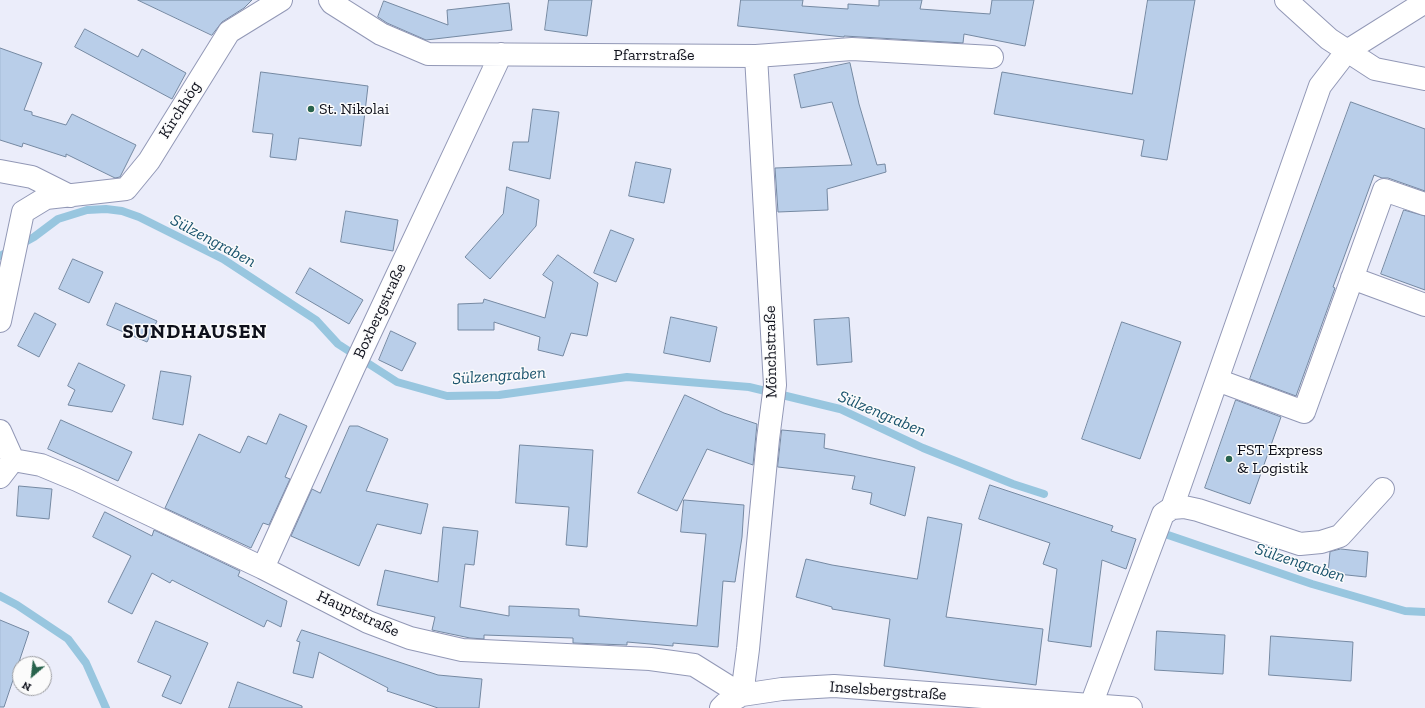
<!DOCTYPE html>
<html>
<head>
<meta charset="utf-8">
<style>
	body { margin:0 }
	#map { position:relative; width:1425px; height:708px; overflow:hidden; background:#ebedfa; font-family:"Zilla Slab",serif }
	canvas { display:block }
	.north { position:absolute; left:12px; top:656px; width:40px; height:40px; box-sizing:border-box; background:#fbfbfb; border:1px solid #9c9da1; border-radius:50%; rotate:208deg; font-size:11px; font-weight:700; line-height:16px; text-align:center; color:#0e101b }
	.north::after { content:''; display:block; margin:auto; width:14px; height:18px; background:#28634d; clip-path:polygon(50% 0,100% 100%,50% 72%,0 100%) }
</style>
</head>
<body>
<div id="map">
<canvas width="1425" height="708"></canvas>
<div class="north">N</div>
</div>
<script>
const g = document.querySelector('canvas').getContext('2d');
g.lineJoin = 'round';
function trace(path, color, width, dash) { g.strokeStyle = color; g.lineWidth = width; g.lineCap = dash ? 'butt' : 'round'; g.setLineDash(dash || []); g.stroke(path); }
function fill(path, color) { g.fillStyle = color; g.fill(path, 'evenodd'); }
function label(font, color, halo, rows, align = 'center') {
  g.font = font + ' "Zilla Slab",serif'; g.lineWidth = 3; g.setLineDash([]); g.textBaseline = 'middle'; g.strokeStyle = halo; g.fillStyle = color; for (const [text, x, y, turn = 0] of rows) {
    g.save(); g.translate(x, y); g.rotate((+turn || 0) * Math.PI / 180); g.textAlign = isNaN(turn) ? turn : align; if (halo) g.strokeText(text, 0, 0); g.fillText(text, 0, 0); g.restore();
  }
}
trace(new Path2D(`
	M 0,256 L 34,237 L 58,219 L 87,210 L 106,209 L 122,211 L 139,217 L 223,259 L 316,320 L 338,344 L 397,382 L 447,396 L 499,395 L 627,377 L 749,387 L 840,409 L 923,448 L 1013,484 L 1044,494
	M 1168,535 L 1312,584 L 1405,611 L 1425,612
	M 0,596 L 17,605 L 68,639 L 86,663 L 106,708`), '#98c6df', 8);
const building = new Path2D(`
	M 138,0 L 252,0 L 244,8 L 222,22 L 212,35 Z
	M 549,0 L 592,0 L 587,36 L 545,30 Z
	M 741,0 L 803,0 L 802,6 L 848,9 L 848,4 L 879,6 L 879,0 L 922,0 L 920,9 L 990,14 L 992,0 L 1034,0 L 1025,46 L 964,34 L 963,43 L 844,36 L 844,37 L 738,26 Z
	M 1148,0 L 1195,0 L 1167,160 L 1141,156 L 1144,140 L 994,114 L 1002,72 L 1132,94 Z
	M 384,1 L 448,25 L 447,10 L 509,3 L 512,30 L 426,40 L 387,23 L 378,17 Z
	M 85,29 L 138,57 L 142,49 L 186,73 L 172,99 L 75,47 Z
	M 0,48 L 42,63 L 24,110 L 32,112 L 32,115 L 66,125 L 72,114 L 136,145 L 120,177 L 115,178 L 66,154 L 66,157 L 23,143 L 22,147 L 0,140 Z
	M 850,63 L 859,104 L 877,165 L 885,164 L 886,172 L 827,189 L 828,210 L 778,212 L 775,168 L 852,165 L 832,102 L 801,108 L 794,75 Z
	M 261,72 L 368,86 L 361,146 L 299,138 L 296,160 L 270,157 L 273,134 L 253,132 Z
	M 1351,102 L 1425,129 L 1425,191 L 1388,178 L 1382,178 L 1374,175 L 1333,287 L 1335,288 L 1296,396 L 1250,379 Z
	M 533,109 L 559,112 L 550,179 L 509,170 L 513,142 L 528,142 Z
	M 636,162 L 671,169 L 664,203 L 629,196 Z
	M 507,187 L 539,200 L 536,226 L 490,279 L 465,257 L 503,214 Z
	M 1404,210 L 1425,216 L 1425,290 L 1381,274 Z
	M 346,211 L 398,220 L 393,251 L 341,242 Z
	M 611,230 L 634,239 L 616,282 L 594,273 Z
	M 558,255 L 598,283 L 587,336 L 571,333 L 563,356 L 538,350 L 540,337 L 494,322 L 494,330 L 458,330 L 458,304 L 483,303 L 484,299 L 545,318 L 553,282 L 543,275 Z
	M 73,259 L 103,272 L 89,303 L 59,289 Z
	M 310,268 L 363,300 L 349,324 L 296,293 Z
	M 116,303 L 157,321 L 147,342 L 107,325 Z
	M 35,313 L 56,324 L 39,357 L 18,346 Z
	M 671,317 L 717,327 L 710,362 L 664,353 Z
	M 849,318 L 852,362 L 817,365 L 814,320 Z
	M 1122,322 L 1181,342 L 1140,459 L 1082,439 Z
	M 391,331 L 416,343 L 402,371 L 379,360 Z
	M 79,363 L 125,385 L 112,412 L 68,405 L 75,390 L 68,386 Z
	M 161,371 L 191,376 L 183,425 L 153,419 Z
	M 685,395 L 724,413 L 757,424 L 753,465 L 707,449 L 677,511 L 638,493 Z
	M 1236,400 L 1281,417 L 1250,504 L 1205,488 Z
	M 280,414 L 307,426 L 285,477 L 290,479 L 269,525 L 263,523 L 251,548 L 165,508 L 199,434 L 240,453 L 248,436 L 266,444 Z
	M 61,420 L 132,452 L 118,481 L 48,449 Z
	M 350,426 L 358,426 L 388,439 L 366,491 L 428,504 L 421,534 L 377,524 L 359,566 L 291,536 L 312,489 L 320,493 Z
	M 782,430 L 825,434 L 824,448 L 915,467 L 905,516 L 870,504 L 872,493 L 852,489 L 855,476 L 778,467 Z
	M 520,445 L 593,450 L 587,547 L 566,545 L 569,507 L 516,503 Z
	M 990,485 L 1113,526 L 1111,531 L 1136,539 L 1126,569 L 1102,560 L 1091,647 L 1048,641 L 1057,569 L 1043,564 L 1050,543 L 979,519 Z
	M 19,486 L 52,489 L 49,519 L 17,516 Z
	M 684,500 L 744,505 L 742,537 L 735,582 L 723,581 L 718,647 L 673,643 L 673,646 L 627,642 L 627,645 L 573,643 L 573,638 L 484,635 L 484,639 L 470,638 L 432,630 L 435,617 L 377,605 L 385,570 L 438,582 L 443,527 L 478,531 L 474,565 L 465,564 L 460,607 L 509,616 L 509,606 L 579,609 L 579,616 L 697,626 L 706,534 L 681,532 Z
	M 105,512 L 152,536 L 154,530 L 240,571 L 238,576 L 287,601 L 281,627 L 267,620 L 264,627 L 172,580 L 170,583 L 152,573 L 132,614 L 108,602 L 131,556 L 93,537 Z
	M 928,517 L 962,524 L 946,617 L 1043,629 L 1036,685 L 884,666 L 890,619 L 832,609 L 832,607 L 796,597 L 806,559 L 832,565 L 917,579 Z
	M 1341,549 L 1368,552 L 1366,577 L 1328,573 L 1330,552 Z
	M 0,620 L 29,632 L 4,707 L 0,707 Z
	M 156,621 L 208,643 L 181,704 L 162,696 L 171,676 L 138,662 Z
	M 302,630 L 438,675 L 482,679 L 479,708 L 438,708 L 387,691 L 388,688 L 319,652 L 313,678 L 293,673 L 300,642 L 297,641 Z
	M 1157,631 L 1225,635 L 1223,674 L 1155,670 Z
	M 1271,636 L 1353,642 L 1351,681 L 1269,675 Z
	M 238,682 L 302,706 L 302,708 L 229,708 Z`);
fill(building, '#b9cee9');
trace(building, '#7589a2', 1);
const minor = new Path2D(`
	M 330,0 L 332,3 L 381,34 L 428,54 L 756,56 L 852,49 L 992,57
	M 1286,0 L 1329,39 L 1375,69 L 1425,79
	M 0,171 L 32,177 L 70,196
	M 1352,278 L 1425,305
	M 0,321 L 23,212 L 46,198 L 126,189 L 149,161 L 229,32 L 281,0
	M 1217,380 L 1304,412 L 1384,190 L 1425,204
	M 0,431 L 13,460
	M 13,460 L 41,465 L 77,480 L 263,568 L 368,622 L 410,638 L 462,650 L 650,659 L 694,665 L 742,695
	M 0,477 L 13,460
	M 1172,508 L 1320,86 L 1347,51 L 1425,2
	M 263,568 L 354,367 L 501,54
	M 742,695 L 748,649 L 768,439 L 775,385 L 756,56
	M 1091,705 L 1163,514 L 1172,508 L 1184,507 L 1198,510 L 1300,544 L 1321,542 L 1340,536 L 1383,489
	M 721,708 L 725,704 L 742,695 L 782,689 L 834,686 L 1131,708`);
trace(minor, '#9298b6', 24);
trace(minor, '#fff', 22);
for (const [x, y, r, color] of [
	[311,109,4,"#28634d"],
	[1229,459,4,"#28634d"]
]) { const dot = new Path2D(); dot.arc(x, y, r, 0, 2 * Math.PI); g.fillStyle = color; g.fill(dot); trace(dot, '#fbfbfb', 1.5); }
label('16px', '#0e101b', '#fbfbfb', [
	["Pfarrstraße",654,55],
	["Kirchhög",180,110,-58],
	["Boxbergstraße",380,311,-65],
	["Mönchstraße",771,352,-91],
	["Hauptstraße",358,614,25],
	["Inselsbergstraße",888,691,4]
]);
label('16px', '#0e101b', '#fbfbfb', [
	["St. Nikolai",319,109],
	["FST Express",1237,450],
	["& Logistik",1237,468]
], 'left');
label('italic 17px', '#1a536d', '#fbfbfb', [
	["Sülzengraben",213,241,28],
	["Sülzengraben",499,376,-4],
	["Sülzengraben",882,414,23],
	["Sülzengraben",1300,563,18]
]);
g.letterSpacing = '1px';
label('bold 20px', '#0e101b', '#fbfbfb', [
	["SUNDHAUSEN",195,332]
]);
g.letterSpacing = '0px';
</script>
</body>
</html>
